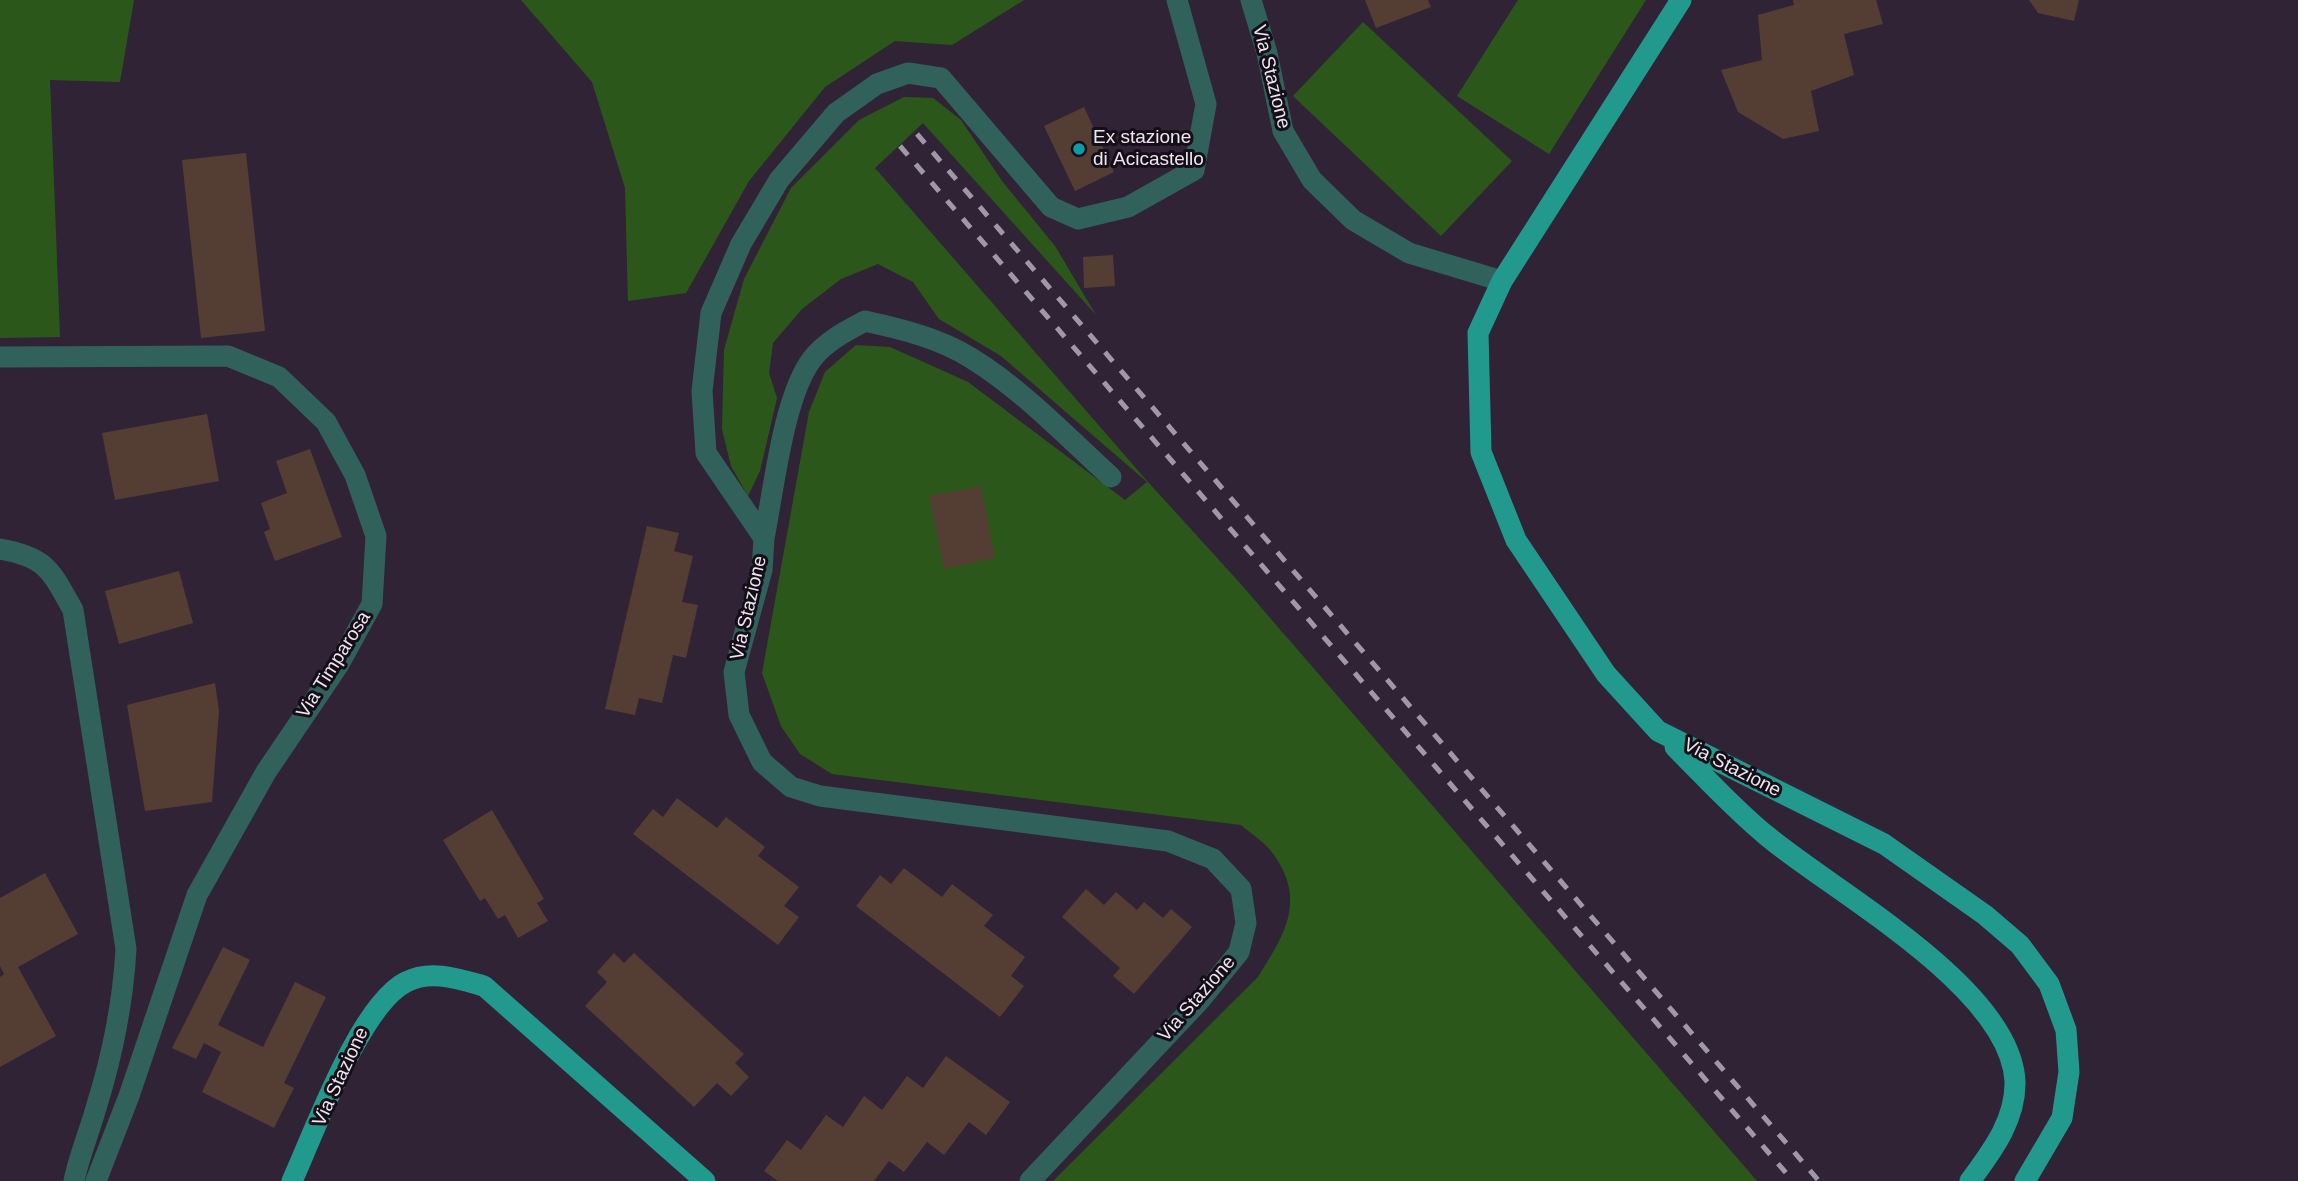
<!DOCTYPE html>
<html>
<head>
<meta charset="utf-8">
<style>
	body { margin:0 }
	canvas { display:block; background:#302335 }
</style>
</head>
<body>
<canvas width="2298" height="1181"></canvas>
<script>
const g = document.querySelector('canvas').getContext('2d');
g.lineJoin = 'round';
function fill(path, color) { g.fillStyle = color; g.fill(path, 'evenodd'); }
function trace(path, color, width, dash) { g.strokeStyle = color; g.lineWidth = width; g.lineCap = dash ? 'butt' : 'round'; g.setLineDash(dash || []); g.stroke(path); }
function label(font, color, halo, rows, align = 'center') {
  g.font = font + ' Helvetica,sans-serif'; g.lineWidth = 6; g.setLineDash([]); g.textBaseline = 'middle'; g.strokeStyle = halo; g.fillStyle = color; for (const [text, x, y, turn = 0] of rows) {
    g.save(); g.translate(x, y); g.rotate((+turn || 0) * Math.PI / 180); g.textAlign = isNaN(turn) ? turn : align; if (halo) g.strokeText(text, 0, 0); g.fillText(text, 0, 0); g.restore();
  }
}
fill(new Path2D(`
	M 0,0 L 134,0 L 120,82 L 50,80 L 60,337 L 0,338 Z
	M 521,0 L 1024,0 L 952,45 L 895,41 L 825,87 L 749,181 L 686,293 L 628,301 L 625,188 L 592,82 Z
	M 1518,0 L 1646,0 L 1549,154 L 1457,96 Z
	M 1363,22 L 1512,161 L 1441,236 L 1293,96 Z
	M 904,97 L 933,98 L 961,120 L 1002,181 L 1055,246 L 1096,315 L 923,123 L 875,168 L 1148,482 L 1239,582 L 1757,1181 L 1053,1181 L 1258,977 C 1285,934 1308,899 1271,851 C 1263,841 1250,833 1241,825 L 832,774 L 800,754 L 781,726 L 762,673 L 809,412 L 825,372 L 856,345 L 890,347 L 968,382 L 1125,500 L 1147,482 L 1001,356 L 939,319 L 913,282 L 878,264 L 841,279 L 802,309 L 773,343 L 769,373 L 777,398 L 760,471 L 748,496 L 731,466 L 722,429 L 724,350 L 744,279 L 791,188 L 859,120 Z`), '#2b581a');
fill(new Path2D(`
	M 1365,0 L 1428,0 L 1431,7 L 1376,28 Z
	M 1793,0 L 1876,0 L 1883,24 L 1844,34 L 1854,75 L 1811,91 L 1819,131 L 1783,139 L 1738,112 L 1721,70 L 1762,60 L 1758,15 L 1794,5 Z
	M 2029,0 L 2079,0 L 2074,21 L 2038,13 Z
	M 1084,107 L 1114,172 L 1075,191 L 1044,126 Z
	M 246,153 L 265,331 L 201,338 L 182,160 Z
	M 1113,255 L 1115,286 L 1084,288 L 1083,257 Z
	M 207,414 L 219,481 L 115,500 L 102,433 Z
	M 310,449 L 342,537 L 275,561 L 264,532 L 270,529 L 261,503 L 287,493 L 276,461 Z
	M 981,486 L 995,558 L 944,569 L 929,496 Z
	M 647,526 L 679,533 L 674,551 L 693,556 L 682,602 L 698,605 L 686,658 L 673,655 L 662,703 L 639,698 L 635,715 L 605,709 Z
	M 179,571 L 193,623 L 119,644 L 105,591 Z
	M 215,683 L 219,711 L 212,802 L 145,811 L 127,705 Z
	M 677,798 L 717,828 L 726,817 L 765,847 L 758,856 L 799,887 L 784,906 L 799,917 L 778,945 L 633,834 L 653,809 L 663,817 Z
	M 492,810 L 544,899 L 537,903 L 548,921 L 518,938 L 505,915 L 498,919 L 485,898 L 480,901 L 443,840 Z
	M 904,868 L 942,897 L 952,884 L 993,915 L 984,926 L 1025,957 L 1011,976 L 1024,986 L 1000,1017 L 856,906 L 880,875 L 891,884 Z
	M 45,873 L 78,934 L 18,967 L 56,1036 L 0,1067 L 0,977 L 4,974 L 0,966 L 0,898 Z
	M 1086,889 L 1104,905 L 1116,892 L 1137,910 L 1144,902 L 1163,918 L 1171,909 L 1192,927 L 1134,994 L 1113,976 L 1120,968 L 1062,917 Z
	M 223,947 L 250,960 L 218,1025 L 263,1047 L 295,982 L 326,997 L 284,1083 L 294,1088 L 274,1128 L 202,1092 L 221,1052 L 204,1043 L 196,1059 L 172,1048 Z
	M 614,953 L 624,963 L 634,953 L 744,1054 L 735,1063 L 749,1077 L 731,1096 L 717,1083 L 694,1107 L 585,1006 L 607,982 L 597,972 Z
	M 946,1056 L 1010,1102 L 986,1135 L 969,1122 L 944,1155 L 927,1142 L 904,1172 L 889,1161 L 874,1181 L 778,1181 L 764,1171 L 787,1140 L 801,1150 L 826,1115 L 843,1127 L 864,1096 L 882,1110 L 907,1076 L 923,1088 Z`), '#543d33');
trace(new Path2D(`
	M 1251,0 L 1267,53 L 1283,131 L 1312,180 L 1353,220 L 1409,253 L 1502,281
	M 0,357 L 228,356 L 279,377 L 326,422 L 355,475 L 376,536 L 372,604 L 339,664 L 266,772 L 197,895 L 129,1096 L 96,1181
	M 764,538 C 774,489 783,398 812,359 C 825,342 846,331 865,321 C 901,329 939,338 971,358 C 1023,390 1067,437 1111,477
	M 0,549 C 47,557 51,571 73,610 L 126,949 C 123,1002 112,1057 96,1108 C 89,1133 79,1156 74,1181
	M 1030,1181 L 1201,999 L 1239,952 L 1246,923 L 1241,889 L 1213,859 L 1168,841 L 820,796 L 791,787 L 762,762 L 739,715 L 734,672 L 762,570 L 764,538 L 706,453 L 702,391 L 711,313 L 741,244 L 779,180 L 836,113 L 877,84 L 908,73 L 941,78 L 1051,207 L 1078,219 L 1128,207 L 1194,170 L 1206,104 L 1177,0`), '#31615b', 21);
trace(new Path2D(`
	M 1681,0 L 1502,281 L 1478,333 L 1481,452 L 1516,540 L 1606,674 L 1658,731 L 1884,844 L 1985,915 L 2020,945 L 2049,984 L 2066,1030 L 2069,1072 L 2062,1118 L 2025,1181
	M 1675,747 C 1705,777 1734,809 1767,836 C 1834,892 2010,987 2015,1081 C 2016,1120 1992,1151 1970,1181
	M 292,1181 C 314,1133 360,1005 406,982 C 431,969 459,979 484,986 L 705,1181`), '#22998d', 21);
trace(new Path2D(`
	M 917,134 L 1819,1181
	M 900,146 L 1793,1181`), '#a197a6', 5, [12, 12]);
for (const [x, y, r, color] of [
	[1079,149,7,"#0f9aa8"]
]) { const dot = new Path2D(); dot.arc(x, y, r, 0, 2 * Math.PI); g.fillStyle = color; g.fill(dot); trace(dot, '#140f17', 2.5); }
label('19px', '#ede5f1', '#140f17', [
	["Via Stazione",1271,77,76],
	["Via Stazione",749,608,-77],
	["Via Timparosa",334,665,-58],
	["Via Stazione",1732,768,27],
	["Via Stazione",1197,999,-49],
	["Via Stazione",341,1077,-65]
]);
label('19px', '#ede5f1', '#140f17', [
	["Ex stazione",1093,138],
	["di Acicastello",1093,160]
], 'left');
</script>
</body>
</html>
